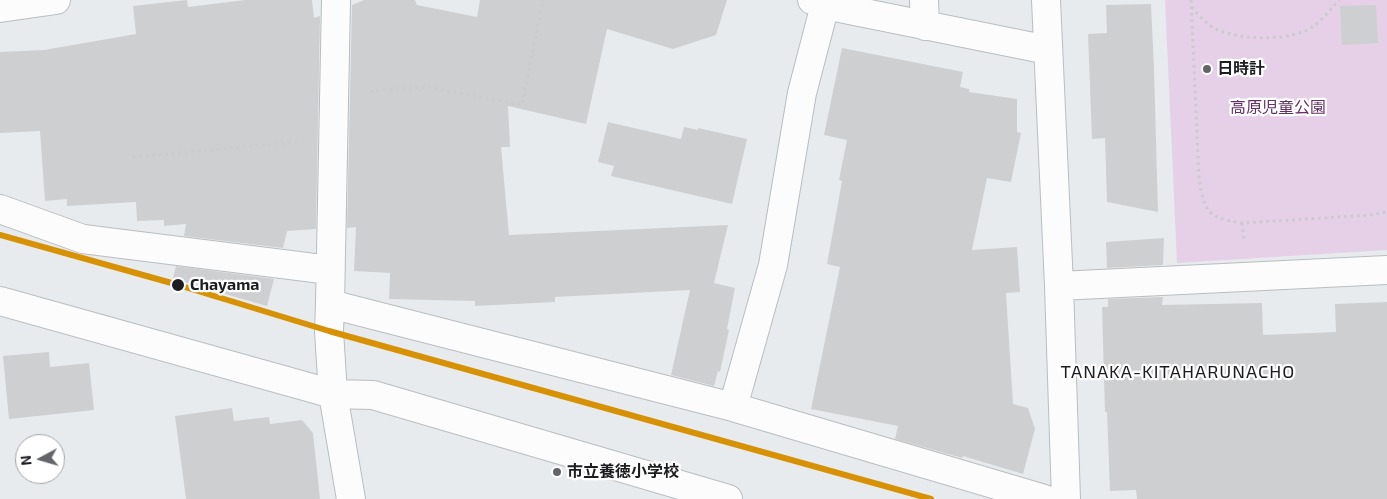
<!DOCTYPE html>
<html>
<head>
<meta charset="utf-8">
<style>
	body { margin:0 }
	#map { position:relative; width:1387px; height:499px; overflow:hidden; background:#e8ebee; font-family:"Exo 2",sans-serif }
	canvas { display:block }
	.north { position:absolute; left:15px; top:434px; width:50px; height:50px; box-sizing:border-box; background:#fff; border:1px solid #a4a5a6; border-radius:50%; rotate:264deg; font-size:14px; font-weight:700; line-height:20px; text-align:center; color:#1c1d20 }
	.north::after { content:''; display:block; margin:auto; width:18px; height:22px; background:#636568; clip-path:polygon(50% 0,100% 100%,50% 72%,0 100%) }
</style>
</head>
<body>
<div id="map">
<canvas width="1387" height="499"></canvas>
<div class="north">N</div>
</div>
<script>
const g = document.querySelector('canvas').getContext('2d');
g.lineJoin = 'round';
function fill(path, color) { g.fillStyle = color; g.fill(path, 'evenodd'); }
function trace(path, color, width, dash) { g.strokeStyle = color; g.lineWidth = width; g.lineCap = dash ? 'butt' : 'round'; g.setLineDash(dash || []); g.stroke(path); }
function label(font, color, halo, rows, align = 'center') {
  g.font = font + ' "Exo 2","Noto Sans JP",sans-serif'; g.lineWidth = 4.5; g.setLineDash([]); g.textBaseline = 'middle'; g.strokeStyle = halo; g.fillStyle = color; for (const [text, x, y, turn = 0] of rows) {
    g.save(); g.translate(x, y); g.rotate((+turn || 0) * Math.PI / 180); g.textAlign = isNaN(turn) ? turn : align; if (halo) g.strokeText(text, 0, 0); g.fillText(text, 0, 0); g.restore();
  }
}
fill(new Path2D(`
	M 1165,0 L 1387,0 L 1387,250 L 1177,263 Z`), '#e5d0e7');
fill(new Path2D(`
	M 187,0 L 188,7 L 245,0 L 312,0 L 314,18 L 320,16 L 316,229 L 287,231 L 283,248 L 184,236 L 186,224 L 164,226 L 164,220 L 137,221 L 136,202 L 67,206 L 67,199 L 45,201 L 40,131 L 0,133 L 0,52 L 44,50 L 136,34 L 133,6 Z
	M 364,0 L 415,0 L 417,5 L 477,17 L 480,0 L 727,0 L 716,35 L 673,49 L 607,29 L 586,124 L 508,106 L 510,147 L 501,147 L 509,235 L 728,225 L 714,283 L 735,288 L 727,329 L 729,330 L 720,372 L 718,371 L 714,386 L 671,375 L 690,290 L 555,297 L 555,302 L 475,306 L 475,301 L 389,299 L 390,273 L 354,271 L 356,227 L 347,228 L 352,5 Z
	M 1151,4 L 1154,69 L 1158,212 L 1107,202 L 1105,138 L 1092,139 L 1088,34 L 1107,33 L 1106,5 Z
	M 1376,5 L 1378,43 L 1342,45 L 1340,6 Z
	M 842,48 L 963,72 L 960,87 L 969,89 L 969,92 L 1017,99 L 1017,132 L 1021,133 L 1011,182 L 987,178 L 972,250 L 1017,247 L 1020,292 L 1006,293 L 1013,404 L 1028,408 L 1035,429 L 1023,474 L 963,456 L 962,458 L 895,439 L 898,426 L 811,409 L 840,267 L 827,264 L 842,181 L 839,180 L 847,140 L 824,135 Z
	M 608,122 L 681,139 L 684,127 L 698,130 L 698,128 L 747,139 L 732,204 L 611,176 L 614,166 L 598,162 Z
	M 1164,238 L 1163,265 L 1107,268 L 1106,242 Z
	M 176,266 L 274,279 L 267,306 L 173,279 Z
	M 1163,297 L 1162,305 L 1262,303 L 1263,335 L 1336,332 L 1335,304 L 1387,302 L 1387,499 L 1137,499 L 1136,490 L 1110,491 L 1107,412 L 1105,412 L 1102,307 L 1108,307 L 1108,299 Z
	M 49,352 L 50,367 L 89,363 L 94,410 L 9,419 L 3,356 Z
	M 232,408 L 234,421 L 269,417 L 270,424 L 302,420 L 313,433 L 320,499 L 186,499 L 175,416 Z`), '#cecfd1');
const minor = new Path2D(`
	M 336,0 L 330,304 L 733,407 L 1044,499
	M 812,0 L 825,5 L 1048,50
	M 924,0 L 925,26
	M 1046,0 L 1059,286 L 1066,499
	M 0,8 L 56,0
	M 0,209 L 83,239 L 330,270
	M 1059,286 L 1387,270
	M 0,301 L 333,394 L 373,395 L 728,499
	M 330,304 L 329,331 L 333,394 L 351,499
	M 733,407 L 773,265 L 802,93 L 825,5`);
trace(minor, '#babdbf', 30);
trace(new Path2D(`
	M 1191,0 L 1199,179 C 1205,213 1208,218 1242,223 L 1370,215 L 1387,212
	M 1192,7 C 1198,14 1205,23 1214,28 C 1238,40 1280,41 1305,31 C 1319,25 1329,11 1339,0
	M 370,91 L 428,87 L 522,105 L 543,0
	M 133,157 L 299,142
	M 1242,223 L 1244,241`), '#cacbcc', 3, [2.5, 4]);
trace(minor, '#fcfcfc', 28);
trace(new Path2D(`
	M 0,235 L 175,284 L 329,331 L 931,499`), '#d69105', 6);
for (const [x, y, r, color] of [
	[1207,69,5,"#636568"],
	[178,285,7,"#1c1d20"],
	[557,472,5,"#636568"]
]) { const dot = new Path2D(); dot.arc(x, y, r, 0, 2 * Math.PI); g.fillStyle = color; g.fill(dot); trace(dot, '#fff', 2); }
label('bold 16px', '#1c1d20', '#fff', [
	["日時計",1217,69],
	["市立養徳小学校",567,472]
], 'left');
label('16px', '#643164', '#fff', [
	["高原児童公園",1278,108]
]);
label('bold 16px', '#1c1d20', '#fff', [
	["Chayama",190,285]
], 'left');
g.letterSpacing = '1px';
label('18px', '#1c1d20', '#fff', [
	["TANAKA-KITAHARUNACHO",1178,372]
]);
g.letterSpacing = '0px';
</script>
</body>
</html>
